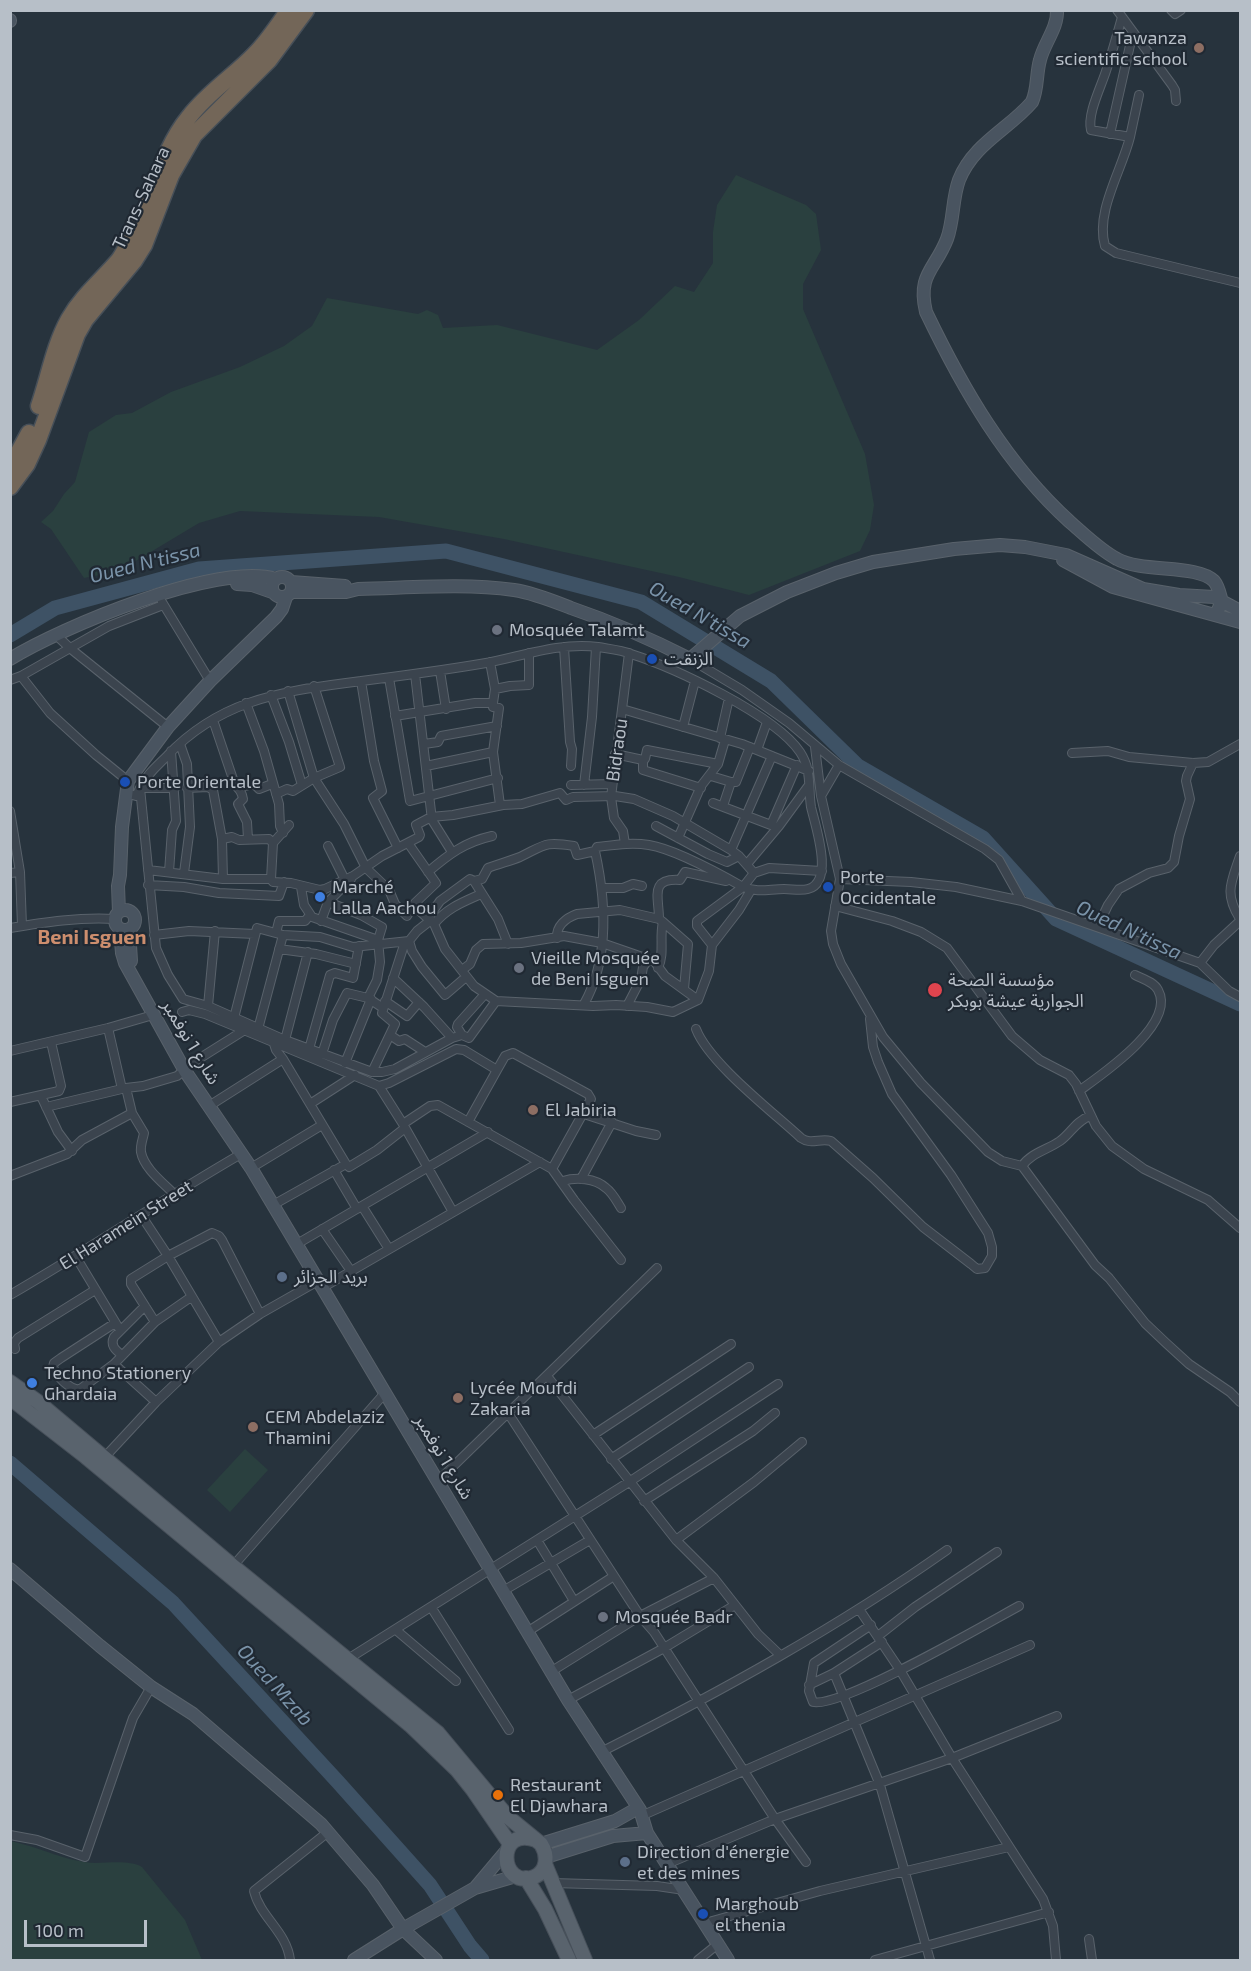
<!DOCTYPE html>
<html>
<head>
<meta charset="utf-8">
<style>
	body { margin:0 }
	#map { position:relative; width:1251px; height:1971px; overflow:hidden; background:#27333d; font-family:"Exo 2",sans-serif }
	canvas { display:block }
	.frame { position:absolute; inset:0; border:12px solid #b7bfc8; pointer-events:none }
	.scale { position:absolute; left:24px; top:1920px; width:123px; height:27px; box-sizing:border-box; border:3px solid #b7bfc8; border-top:0; padding-left:8px; font-size:18px; line-height:21px; white-space:nowrap; color:#b7bfc8; -webkit-text-stroke:4px #202933; paint-order:stroke }
</style>
</head>
<body>
<div id="map">
<canvas width="1251" height="1971"></canvas>
<div class="frame"></div>
<div class="scale">100 m</div>
</div>
<script>
const g = document.querySelector('canvas').getContext('2d');
g.lineJoin = 'round';
function fill(path, color) { g.fillStyle = color; g.fill(path, 'evenodd'); }
function trace(path, color, width, dash) { g.strokeStyle = color; g.lineWidth = width; g.lineCap = dash ? 'butt' : 'round'; g.setLineDash(dash || []); g.stroke(path); }
function label(font, color, halo, rows, align = 'center') {
  g.font = font + ' "Exo 2","Noto Sans Arabic",sans-serif'; g.lineWidth = 4.5; g.setLineDash([]); g.textBaseline = 'middle'; g.strokeStyle = halo; g.fillStyle = color; for (const [text, x, y, turn = 0] of rows) {
    g.save(); g.translate(x, y); g.rotate((+turn || 0) * Math.PI / 180); g.textAlign = isNaN(turn) ? turn : align; if (halo) g.strokeText(text, 0, 0); g.fillText(text, 0, 0); g.restore();
  }
}
fill(new Path2D(`
	M 736,175 L 806,205 L 816,214 L 821,250 L 803,284 L 803,309 L 865,454 L 874,505 L 870,530 L 860,551 L 749,595 L 679,577 L 504,539 L 379,517 L 240,511 L 199,523 L 119,571 L 84,578 L 51,529 L 41,522 L 53,511 L 64,494 L 75,482 L 89,432 L 116,415 L 132,413 L 171,392 L 240,367 L 284,346 L 312,326 L 327,298 L 418,314 L 427,310 L 438,315 L 443,328 L 497,325 L 597,350 L 639,320 L 675,286 L 694,292 L 713,263 L 713,232 L 717,205 Z
	M 245,1449 L 268,1470 L 230,1512 L 207,1490 Z
	M 10,1841 C 40,1847 66,1862 96,1863 C 111,1863 129,1860 142,1867 L 185,1920 L 202,1960 L 11,1960 Z`), '#2a403f');
trace(new Path2D(`
	M 10,635 L 55,608 L 199,569 L 446,551 L 641,602 L 771,681 L 858,766 L 983,838 L 1056,919 L 1240,1004
	M 10,1463 L 173,1603 L 338,1782 L 430,1885 L 470,1946 L 482,1960`), '#3e5265', 15);
const street = new Path2D(`
	M 1117,10 L 1172,85 L 1175,90 L 1176,101
	M 1171,10 L 1175,14 L 1181,10
	M 1122,17 C 1117,35 1112,53 1106,71 C 1101,87 1087,114 1091,130 L 1130,137 C 1122,170 1095,212 1105,246 L 1116,253 L 1240,283
	M 1110,134 L 1133,32
	M 1130,137 L 1139,95
	M 162,602 L 210,681
	M 56,635 L 71,649 L 168,727
	M 564,647 L 570,742 L 572,749 L 571,766
	M 690,659 L 742,690 L 789,723 L 839,765 L 985,849 L 999,860 L 1022,901
	M 490,662 L 495,689 L 493,703
	M 440,671 L 446,709
	M 415,674 L 432,820 L 452,852
	M 21,676 L 50,713 L 96,755 L 128,781
	M 389,678 L 410,801 L 498,778
	M 10,680 L 21,676 L 109,626 L 163,605
	M 361,681 L 374,761 L 382,791 L 373,798 L 398,848
	M 495,689 L 510,686 L 529,685 L 529,653
	M 288,691 L 314,778 L 344,824 L 366,868 L 389,890 L 395,904 L 407,916 L 415,903 L 436,883 L 408,843
	M 271,695 L 289,742 L 302,785
	M 246,703 L 264,751 L 279,804 L 280,826 L 283,833
	M 622,709 L 742,744 L 809,771
	M 395,716 L 475,703 L 493,703 L 493,707 L 499,708 L 493,752 L 500,805
	M 213,720 L 235,785 C 239,789 242,792 243,799 L 238,804 L 247,822 L 248,839
	M 683,727 L 695,681
	M 720,738 L 729,698
	M 180,744 L 187,764 L 190,827 L 184,873
	M 424,744 L 438,742 L 441,736 L 497,726
	M 815,747 L 821,796 L 840,879 L 831,931 L 833,944 L 841,964 L 883,1037 L 921,1083 L 988,1152 L 1002,1161 L 1022,1166 L 1095,1265 L 1109,1278 L 1145,1323 L 1165,1342 L 1189,1364 L 1230,1392 L 1240,1402
	M 757,750 L 767,722
	M 1072,753 L 1108,751 L 1129,757 L 1193,763 L 1208,762 L 1240,744
	M 615,754 L 643,760
	M 426,766 L 493,752
	M 711,776 L 731,782
	M 571,785 L 612,784
	M 584,785 L 592,717 L 596,647
	M 239,787 L 254,784 L 259,789 L 272,784
	M 187,788 L 208,787 L 213,790 L 222,839 L 223,879
	M 701,788 L 643,770 L 643,760 L 645,759 L 647,750 L 718,764
	M 126,793 L 136,796 L 140,788 L 175,788
	M 276,794 L 287,789 L 293,791 L 314,778 L 340,767 L 314,686
	M 821,796 L 839,765
	M 713,803 L 771,825 L 797,765
	M 723,806 L 731,782 L 736,782 L 750,747
	M 10,811 L 20,872 L 22,926
	M 656,826 L 708,854 L 727,862 L 739,856
	M 678,838 L 701,786 L 718,764 L 725,740
	M 222,839 L 232,837 L 239,840 L 269,839 L 273,843
	M 625,844 L 623,831 L 614,818 L 611,797 L 629,653
	M 328,846 L 345,880
	M 731,850 L 772,756
	M 1240,856 C 1231,883 1224,893 1240,919
	M 747,864 L 779,826 L 809,785
	M 148,870 L 223,879 L 271,879 L 273,882 L 291,883 L 320,890 L 325,889 L 353,876 L 382,856 L 419,837 L 420,835 L 416,825 L 431,817 L 453,815 L 503,805 L 522,804 L 560,793 L 566,800 L 573,797 L 615,796 L 634,799 L 673,816 L 731,850 L 739,856 L 754,873 L 769,868 L 822,871
	M 169,872 L 172,830 L 176,821 L 171,751
	M 428,872 C 449,854 465,842 492,836
	M 10,873 L 20,872
	M 271,879 L 273,843 L 289,825
	M 840,879 L 911,882 L 956,887 L 1022,901 L 1200,963 L 1229,991 L 1240,997
	M 474,881 L 498,919 L 508,944
	M 148,885 L 184,887 L 219,893 L 279,896 L 284,882
	M 301,887 L 304,905 L 312,917 L 378,940
	M 602,888 L 623,888 L 633,884 L 642,886
	M 328,902 L 361,915 L 382,927 L 378,940 L 380,962 L 377,980 L 368,998
	M 413,905 L 434,924 L 445,949 L 474,986 L 496,1001 L 593,1006 L 616,1005 L 647,1007 L 673,1012 L 698,1000 L 709,971 L 712,945 L 739,910 L 751,890
	M 835,906 L 892,921 L 921,932 L 947,948 L 1012,1036 L 1040,1060 L 1069,1075 L 1076,1084 L 1096,1126 L 1112,1146 L 1144,1169 L 1208,1200 L 1240,1228
	M 428,918 L 440,901 L 470,879 L 474,881 L 482,879 L 488,868 C 498,864 510,861 520,857 C 545,845 544,841 574,846 L 577,855 L 595,851
	M 431,920 L 417,931 L 409,941 L 412,951 L 422,967 L 445,995 L 466,977
	M 321,921 L 328,902 L 351,879
	M 663,922 L 688,944 L 684,989
	M 434,924 C 447,908 463,902 481,894
	M 1098,926 L 1108,905 L 1119,889 L 1149,873 L 1168,868 L 1174,862 L 1179,836 L 1190,799 L 1186,781 L 1187,776 L 1193,763
	M 10,928 C 46,922 79,917 115,919
	M 276,933 L 279,921 L 305,921 L 310,915
	M 154,935 L 189,931 L 255,934
	M 557,938 C 556,926 566,918 577,914 L 620,910 L 659,919
	M 279,949 L 316,954 L 356,964
	M 1200,963 L 1214,945 L 1240,921
	M 658,968 C 665,953 659,938 663,922 L 659,919 C 659,897 649,878 680,880 L 685,872 L 726,881
	M 462,970 L 470,964 L 476,950 L 483,944 L 521,943 L 564,936 L 602,943 L 654,961 L 665,976 L 698,1000
	M 393,978 L 424,1007 L 452,1038
	M 385,1001 L 407,1016 L 419,1002
	M 496,1001 L 469,1038 L 462,1035 L 452,1038 L 395,1069 L 382,1072 L 372,1072 L 285,1040 L 208,1006 L 183,999 L 168,975 L 156,948 L 140,788 C 146,775 157,766 167,756 C 218,702 277,692 346,683 C 393,677 440,671 486,663 C 523,656 560,642 598,647 C 609,649 621,650 631,654 C 675,668 775,715 800,752 C 812,770 808,787 811,807 C 815,825 835,882 808,889 C 801,891 792,889 784,889 C 769,889 758,893 743,887 L 754,873
	M 584,1004 C 610,958 606,901 595,851 L 597,847 C 614,845 631,842 649,845 C 674,849 720,874 743,887 L 697,921 L 697,926 L 712,945
	M 208,1006 L 215,931
	M 627,1006 L 641,979 L 643,967 L 648,960
	M 182,1012 L 189,1010 L 205,1014 L 379,1086 L 389,1083 L 456,1049 L 464,1050 L 497,1070 L 505,1056 L 513,1053 L 588,1094 L 591,1099 L 552,1169
	M 234,1018 L 257,928 L 283,935 L 320,937 L 353,947 L 409,941
	M 108,1028 L 122,1089
	M 258,1029 L 283,935
	M 696,1029 C 709,1063 773,1112 801,1138 C 811,1145 820,1138 831,1141 L 873,1178 L 923,1227 L 971,1264 L 977,1269 L 985,1268 L 992,1256 L 992,1247 L 988,1233 L 951,1175 L 892,1094 L 878,1062 L 873,1047 L 870,1019
	M 390,1035 L 399,1041 L 405,1039 L 425,1052
	M 462,1035 L 457,1027 L 458,1024 L 485,994
	M 285,1040 L 308,952
	M 274,1044 L 276,1050 L 283,1059 L 346,1164
	M 309,1049 L 330,975 L 335,973 L 353,978 L 359,946
	M 10,1051 L 108,1028 L 153,1015
	M 322,1054 L 333,1020 L 347,993 L 368,998 L 383,1008
	M 345,1063 L 371,999
	M 372,1072 L 395,1024 L 382,1013 L 405,942
	M 379,1086 L 403,1124 L 453,1212
	M 1079,1091 C 1101,1075 1177,1024 1158,990 C 1154,982 1143,979 1135,975
	M 41,1096 L 58,1132 L 72,1151
	M 10,1102 L 59,1091 L 61,1086 L 51,1042
	M 310,1104 L 355,1075
	M 209,1106 L 283,1059
	M 46,1107 L 126,1088
	M 584,1114 L 636,1131 L 656,1135
	M 468,1122 L 497,1070
	M 403,1124 L 430,1106 L 438,1105 L 552,1169 L 574,1200 L 621,1260
	M 1022,1166 C 1031,1153 1047,1150 1060,1141 C 1071,1133 1076,1121 1090,1116
	M 251,1168 L 322,1125
	M 334,1170 L 357,1209
	M 10,1176 L 67,1154 L 82,1140 L 132,1113
	M 581,1179 L 612,1122
	M 563,1181 C 576,1177 595,1178 606,1188 C 613,1193 617,1202 621,1208
	M 173,1193 C 162,1182 144,1168 141,1152 C 140,1145 143,1139 144,1133 L 132,1113 L 126,1088 L 143,1086 L 177,1076 L 197,1060 L 243,1031
	M 273,1205 L 346,1164 L 349,1167 L 377,1150 L 405,1128
	M 362,1206 L 389,1249
	M 141,1215 L 168,1256 L 219,1342
	M 322,1229 L 351,1271
	M 297,1244 L 488,1132
	M 76,1257 L 120,1330
	M 322,1288 L 540,1162
	M 10,1295 C 88,1250 163,1199 241,1154
	M 155,1322 L 131,1284 L 131,1279 L 168,1256 L 212,1233 L 219,1236 L 222,1240 L 260,1314
	M 15,1349 L 14,1343 L 18,1338 L 95,1290
	M 122,1355 C 115,1350 110,1345 114,1337 L 145,1306
	M 114,1364 L 79,1390 C 68,1388 57,1377 53,1367 L 54,1363 L 61,1358 L 115,1323
	M 547,1376 L 676,1540 L 714,1578 L 758,1634 L 780,1655
	M 156,1402 L 114,1364 L 155,1322 L 191,1297
	M 508,1413 L 640,1616 L 654,1632 L 775,1819 L 806,1862
	M 593,1435 L 731,1344
	M 103,1459 L 156,1402 L 219,1342 L 260,1314 L 318,1281
	M 611,1459 L 749,1367
	M 438,1481 L 657,1268
	M 644,1501 L 753,1431 L 775,1413
	M 537,1540 L 574,1601
	M 676,1540 L 754,1482 L 802,1442
	M 233,1566 L 384,1394
	M 503,1591 L 590,1540
	M 431,1607 L 509,1730
	M 859,1609 L 900,1670 L 952,1758 L 1043,1899 L 1053,1926 L 1056,1960
	M 871,1625 L 814,1663 L 809,1691 L 813,1702 C 840,1709 986,1624 1019,1606
	M 396,1630 L 456,1681
	M 527,1632 L 614,1576
	M 878,1636 L 915,1607 L 997,1552
	M 882,1642 L 834,1673 L 880,1785 L 930,1960
	M 348,1659 L 629,1482 L 778,1384
	M 552,1671 L 640,1616 L 714,1578
	M 809,1685 L 834,1673
	M 568,1700 L 664,1648 L 735,1605
	M 601,1752 C 720,1692 838,1627 947,1550
	M 641,1816 L 1030,1645
	M 10,1835 L 37,1840 L 85,1857 L 133,1718 L 151,1687
	M 667,1864 L 775,1819 L 952,1758 L 1057,1716
	M 553,1883 L 657,1886 L 684,1890
	M 705,1923 L 820,1891 L 1009,1847
	M 1089,1939 L 1092,1960
	M 290,1960 C 287,1932 260,1917 254,1891 L 328,1832
	M 698,1960 L 718,1944
	M 875,1960 L 1049,1912`);
const secondary = new Path2D(`
	M 1057,10 C 1058,28 1044,43 1040,60 C 1036,74 1038,89 1032,102 C 1009,129 973,144 959,180 C 952,199 954,220 947,239 C 935,270 917,274 926,312 C 963,389 1006,464 1070,522 C 1085,535 1100,550 1117,559 C 1142,573 1197,564 1214,581 C 1219,587 1220,595 1222,602 L 1216,614
	M 10,20 L 10,21
	M 1063,560 L 1113,587 L 1240,622
	M272 587a10 10 0 1 1 20 0a10 10 0 1 1-20 0Z
	M 291,582 L 345,586
	M 237,584 L 252,585 L 272,592
	M 291,592 L 346,592 L 358,589 C 409,588 463,583 514,590 C 534,593 553,601 571,608 C 612,622 651,639 690,659 L 740,616 L 787,592 L 836,573 L 873,562 L 954,549 L 1000,545 L 1025,547 L 1066,555 L 1143,589 L 1179,595 L 1214,597 L 1240,611
	M 10,659 C 62,627 217,562 276,579
	M115 920a10 10 0 1 1 20 0a10 10 0 1 1-20 0Z
	M 119,912 L 118,886 L 120,875 L 122,827 L 128,781 L 168,727 L 210,681 L 276,617 L 282,609 L 286,597
	M 120,929 L 122,953 L 125,963 L 185,1071 L 251,1168 L 568,1700 L 640,1810 L 647,1833 L 728,1960
	M 129,929 L 131,961
	M 10,1569 L 100,1646 L 151,1687 L 193,1714 L 321,1824 L 373,1885 L 403,1929 L 436,1960
	M 541,1844 L 615,1821 L 638,1808
	M 546,1857 L 613,1836 L 647,1833
	M 475,1888 L 507,1850
	M 354,1960 L 408,1926 L 475,1888 L 516,1876`);
const primary = new Path2D(`
	M 10,1382 L 37,1401 L 233,1566 L 438,1733 L 508,1817 L 541,1844 C 548,1855 548,1871 534,1877 C 499,1890 495,1825 536,1840
	M 10,1398 L 86,1457 L 410,1725 L 457,1770 L 473,1790 L 510,1844
	M 545,1864 L 585,1960
	M 526,1878 L 545,1909 L 569,1960`);
const highway = new Path2D(`
	M 39,406 C 49,377 54,346 69,319 C 82,296 102,280 119,260 C 126,250 131,238 137,228 C 156,191 162,150 189,117 C 208,92 234,76 255,54 C 268,41 278,25 289,10
	M 10,468 L 29,433
	M 10,487 L 27,464 L 38,440 L 77,334 L 85,320 L 134,261 L 144,245 L 171,175 L 194,135 L 269,60 L 306,10`);
trace(street, '#59626b', 10);
trace(secondary, '#59626b', 14);
trace(primary, '#47505a', 16);
trace(highway, '#464f58', 19);
trace(street, '#3b444e', 8);
trace(secondary, '#495460', 12);
trace(primary, '#59636d', 14);
trace(highway, '#736658', 16);
for (const [x, y, r, color] of [
	[1199,48,6,"#8d6e63"],
	[497,630,6,"#6b7280"],
	[652,659,6,"#1a4fb4"],
	[125,782,6,"#1a4fb4"],
	[828,887,6,"#1a4fb4"],
	[320,897,6,"#3f7fe0"],
	[519,968,6,"#6b7280"],
	[935,990,8,"#e0444e"],
	[533,1110,6,"#8d6e63"],
	[282,1277,6,"#5c6f8a"],
	[32,1383,6,"#3f7fe0"],
	[458,1398,6,"#8d6e63"],
	[253,1427,6,"#8d6e63"],
	[603,1617,6,"#6b7280"],
	[498,1795,6,"#e8710a"],
	[625,1862,6,"#5c6f8a"],
	[703,1914,6,"#1a4fb4"]
]) { const dot = new Path2D(); dot.arc(x, y, r, 0, 2 * Math.PI); g.fillStyle = color; g.fill(dot); trace(dot, '#202933', 2); }
label('18px', '#b7bfc8', '#202933', [
	["Tawanza",1187,38,"right"],
	["scientific school",1187,59,"right"],
	["Mosquée Talamt",509,630],
	["الزنقت",664,659],
	["Porte Orientale",137,782],
	["Porte",840,877],
	["Occidentale",840,898],
	["Marché",332,887],
	["Lalla Aachou",332,908],
	["Vieille Mosquée",531,958],
	["de Beni Isguen",531,979],
	["مؤسسة الصحة",948,980],
	["الجوارية عيشة بوبكر",948,1001],
	["El Jabiria",545,1110],
	["بريد الجزائر",294,1277],
	["Techno Stationery",44,1373],
	["Ghardaia",44,1394],
	["Lycée Moufdi",470,1388],
	["Zakaria",470,1409],
	["CEM Abdelaziz",265,1417],
	["Thamini",265,1438],
	["Mosquée Badr",615,1617],
	["Restaurant",510,1785],
	["El Djawhara",510,1806],
	["Direction d'énergie",637,1852],
	["et des mines",637,1873],
	["Marghoub",715,1904],
	["el thenia",715,1925]
], 'left');
label('18px', '#b7bfc8', '#202933', [
	["Trans-Sahara",141,198,-65],
	["Bidraou",617,750,-82],
	["شارع 1 نوفمبر",191,1042,59],
	["El Haramein Street",126,1225,-32],
	["شارع 1 نوفمبر",444,1457,59]
]);
label('italic 20px', '#7a93a9', '#202933', [
	["Oued N'tissa",145,563,-14],
	["Oued N'tissa",700,615,30],
	["Oued N'tissa",1129,930,25],
	["Oued Mzab",275,1685,48]
]);
label('bold 20px', '#cd8e6e', '#202933', [
	["Beni Isguen",92,937]
]);
</script>
</body>
</html>
